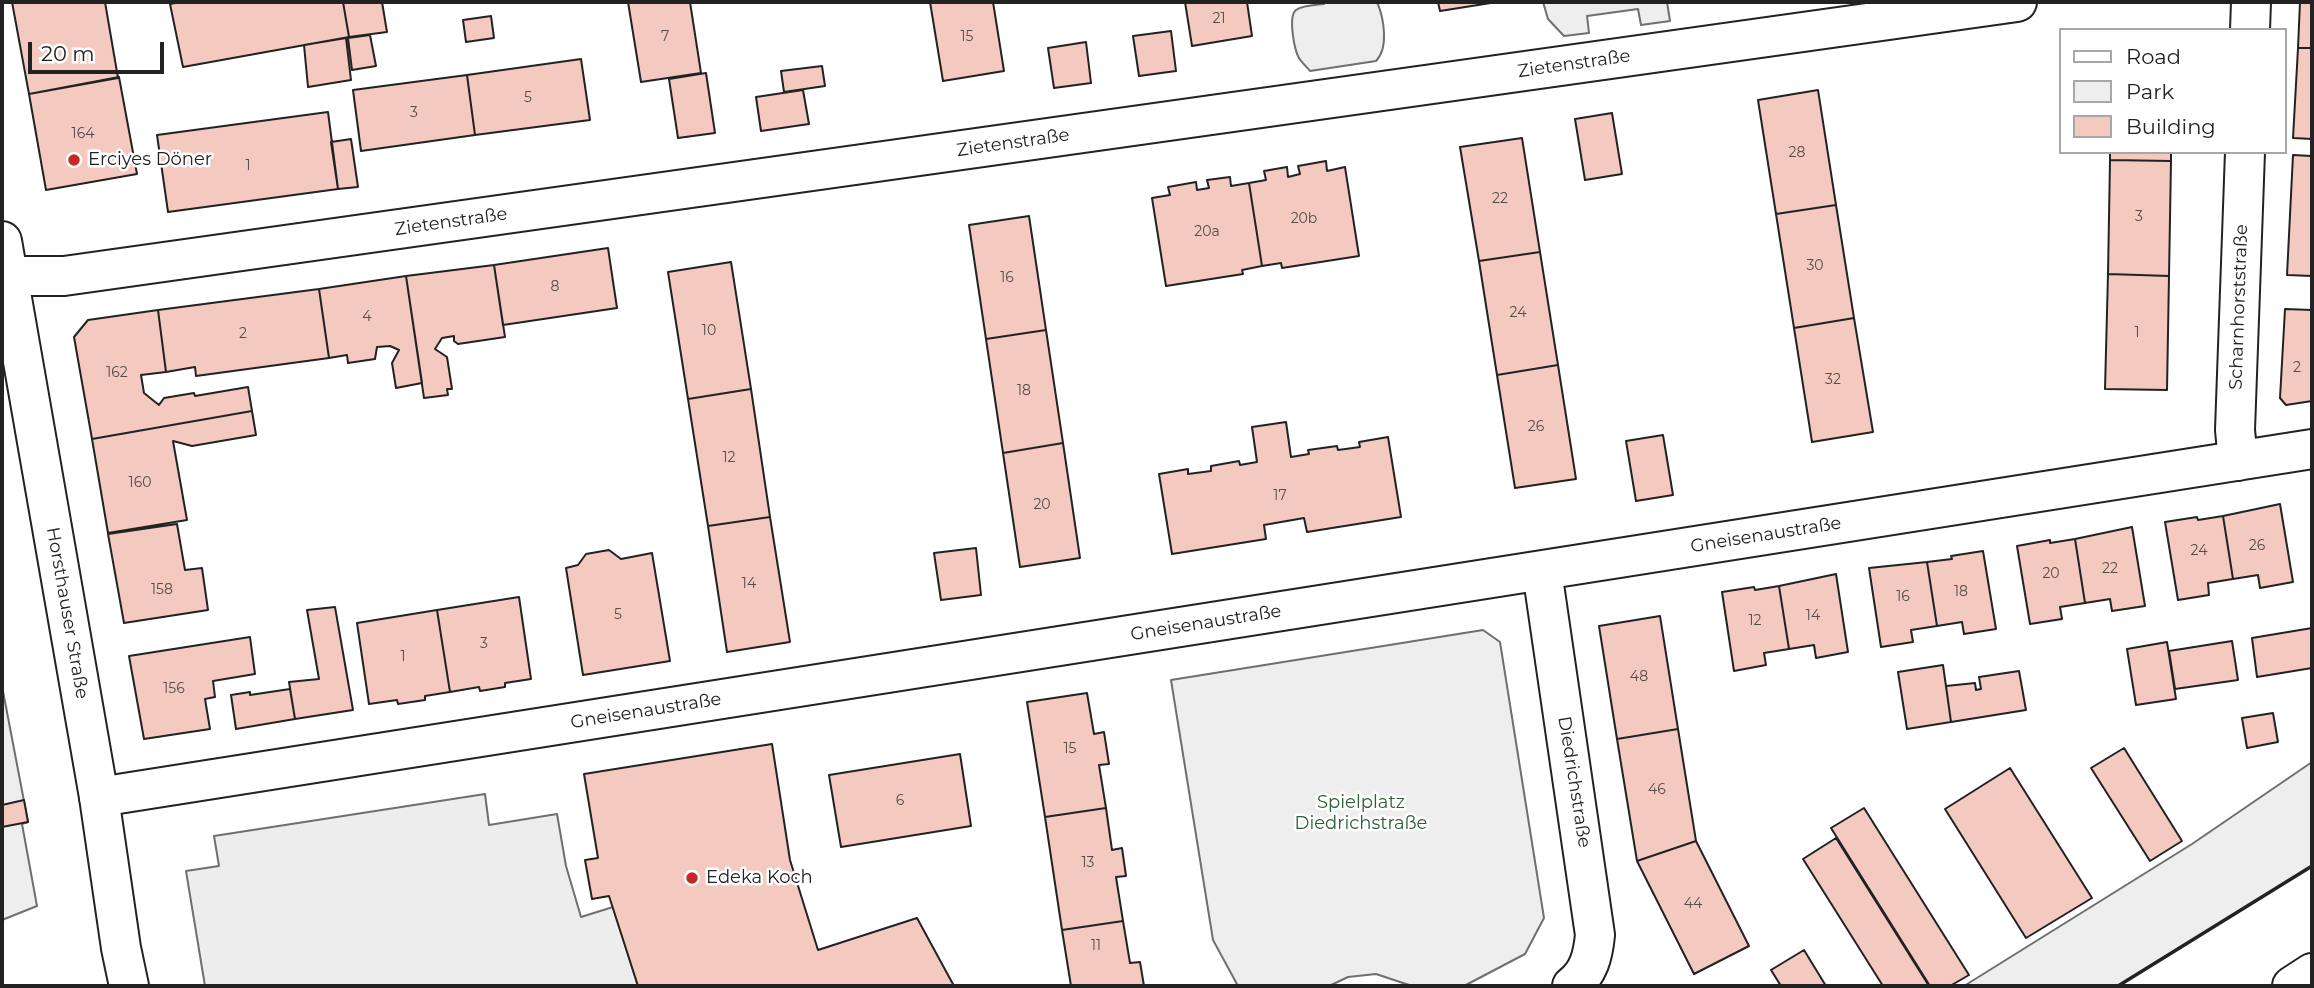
<!DOCTYPE html>
<html>
<head>
<meta charset="utf-8">
<style>
	body { margin:0 }
	#map { position:relative; width:2314px; height:988px; overflow:hidden; background:#fff; font-family:Montserrat,sans-serif }
	canvas { display:block }
	.frame { position:absolute; inset:0; border:4px solid #222; pointer-events:none }
	.legend { position:absolute; left:2059px; top:28px; width:228px; height:126px; box-sizing:border-box; background:#fff; border:2px solid #a7a7a7; margin:0; padding:9px 12px; list-style:none; font-size:21px; color:#222 }
	.legend li { display:flex; align-items:center; gap:14px; height:35px }
	.legend b { width:35px; border:2px solid #a7a7a7 }
	.scale { position:absolute; left:28px; top:42px; width:136px; height:32px; box-sizing:border-box; border:4px solid #222; border-top:0; padding-left:9px; font-size:21px; line-height:24px; white-space:nowrap; color:#222; -webkit-text-stroke:5px #fff; paint-order:stroke }
</style>
</head>
<body>
<div id="map">
<canvas width="2314" height="988"></canvas>
<div class="frame"></div>
<ul class="legend">
<li><b style="height:9px;background:#fff"></b>Road</li>
<li><b style="height:19px;background:#eee"></b>Park</li>
<li><b style="height:19px;background:#f3c9c0"></b>Building</li>
</ul>
<div class="scale">20 m</div>
</div>
<script>
const g = document.querySelector('canvas').getContext('2d');
g.lineJoin = 'round';
function fill(path, color) { g.fillStyle = color; g.fill(path, 'evenodd'); }
function trace(path, color, width, dash) { g.strokeStyle = color; g.lineWidth = width; g.lineCap = dash ? 'butt' : 'round'; g.setLineDash(dash || []); g.stroke(path); }
function label(font, color, halo, rows, align = 'center') {
  g.font = font + ' Montserrat,sans-serif'; g.lineWidth = 5; g.setLineDash([]); g.textBaseline = 'middle'; g.strokeStyle = halo; g.fillStyle = color; for (const [text, x, y, turn = 0] of rows) {
    g.save(); g.translate(x, y); g.rotate((+turn || 0) * Math.PI / 180); g.textAlign = isNaN(turn) ? turn : align; if (halo) g.strokeText(text, 0, 0); g.fillText(text, 0, 0); g.restore();
  }
}
const green = new Path2D(`
	M 1324,2 L 1377,2 C 1384,18 1389,48 1376,61 L 1310,71 C 1307,67 1302,63 1299,58 C 1294,49 1288,16 1296,10 C 1303,5 1316,5 1324,4 Z
	M 1543,2 L 1667,2 L 1670,21 L 1641,25 L 1638,9 L 1587,16 L 1589,33 L 1564,36 L 1548,19 Z
	M 1483,630 L 1500,642 L 1544,918 L 1525,954 L 1464,986 L 1412,986 L 1376,974 L 1348,977 L 1329,986 L 1238,986 L 1213,940 L 1171,680 Z
	M 2,686 L 28,822 L 22,824 L 37,906 L 2,920 Z
	M 2312,762 L 2312,866 L 2118,986 L 1964,986 L 2192,844 Z`);
fill(green, '#eee');
trace(green, '#6f6f6f', 2);
const parking = new Path2D(`
	M 485,794 L 489,825 L 557,814 L 566,866 L 581,917 L 613,907 L 638,986 L 205,986 L 186,871 L 219,866 L 214,836 Z`);
fill(parking, '#ededed');
trace(parking, '#6f6f6f', 2);
const building = new Path2D(`
	M 12,2 L 105,2 L 118,78 L 29,94 Z
	M 181,2 L 343,2 L 349,37 L 183,67 L 170,4 Z
	M 343,2 L 382,2 L 387,32 L 349,37 Z
	M 628,2 L 690,2 L 701,73 L 641,82 Z
	M 930,2 L 993,2 L 1004,71 L 943,81 Z
	M 1185,2 L 1247,2 L 1252,36 L 1192,46 Z
	M 1438,2 L 1497,2 L 1440,11 Z
	M 2300,2 L 2312,2 L 2312,48 L 2298,48 Z
	M 491,16 L 494,38 L 466,42 L 463,20 Z
	M 1171,31 L 1176,71 L 1139,76 L 1133,36 Z
	M 370,35 L 376,66 L 352,70 L 348,38 Z
	M 346,38 L 351,80 L 308,87 L 304,45 Z
	M 1086,42 L 1091,83 L 1054,88 L 1048,48 Z
	M 2298,48 L 2312,48 L 2312,139 L 2293,138 Z
	M 581,59 L 590,120 L 475,135 L 467,75 Z
	M 822,66 L 825,86 L 784,92 L 781,71 Z
	M 706,73 L 715,133 L 678,138 L 669,79 Z
	M 467,75 L 475,135 L 361,151 L 353,90 Z
	M 119,77 L 137,174 L 46,190 L 29,94 Z
	M 803,90 L 809,124 L 761,131 L 756,97 Z
	M 1818,90 L 1836,205 L 1776,214 L 1758,100 Z
	M 328,112 L 338,189 L 168,212 L 157,135 Z
	M 1612,113 L 1622,174 L 1585,180 L 1575,119 Z
	M 1522,138 L 1540,252 L 1479,261 L 1460,147 Z
	M 351,139 L 358,187 L 338,189 L 331,142 Z
	M 2110,152 L 2171,152 L 2171,161 L 2110,160 Z
	M 2293,155 L 2312,156 L 2312,276 L 2287,275 Z
	M 2110,160 L 2171,161 L 2169,276 L 2108,274 Z
	M 1326,161 L 1327,171 L 1345,167 L 1359,256 L 1282,268 L 1281,263 L 1262,266 L 1249,183 L 1266,180 L 1264,171 L 1287,167 L 1288,177 L 1300,174 L 1298,166 Z
	M 1230,177 L 1231,186 L 1249,183 L 1262,266 L 1242,270 L 1243,274 L 1166,286 L 1152,198 L 1170,195 L 1168,187 L 1196,182 L 1197,190 L 1209,188 L 1207,180 Z
	M 1836,205 L 1854,318 L 1794,328 L 1776,214 Z
	M 1029,216 L 1046,330 L 986,339 L 969,225 Z
	M 608,248 L 617,308 L 503,325 L 494,265 Z
	M 1540,252 L 1558,365 L 1497,375 L 1479,261 Z
	M 731,262 L 751,389 L 688,399 L 668,272 Z
	M 494,265 L 505,337 L 458,344 L 454,341 L 454,336 L 442,338 L 435,349 L 447,357 L 452,389 L 447,389 L 448,395 L 424,398 L 406,276 Z
	M 2108,274 L 2169,276 L 2167,390 L 2105,389 Z
	M 406,276 L 422,383 L 396,388 L 392,363 L 399,350 L 390,346 L 377,347 L 375,359 L 348,363 L 347,355 L 329,358 L 319,289 Z
	M 319,289 L 329,358 L 196,376 L 195,367 L 166,372 L 158,310 Z
	M 2285,309 L 2312,310 L 2312,401 L 2286,405 L 2280,398 Z
	M 158,310 L 166,372 L 141,375 L 144,393 L 159,405 L 164,398 L 194,393 L 195,396 L 248,387 L 252,411 L 92,439 L 74,337 L 88,320 Z
	M 1854,318 L 1873,432 L 1812,442 L 1794,328 Z
	M 1046,330 L 1063,443 L 1003,453 L 986,339 Z
	M 1558,365 L 1576,479 L 1515,488 L 1497,375 Z
	M 751,389 L 770,517 L 708,526 L 688,399 Z
	M 252,411 L 256,435 L 192,446 L 173,441 L 187,520 L 108,533 L 92,439 Z
	M 1286,422 L 1291,457 L 1309,454 L 1308,450 L 1337,446 L 1338,450 L 1360,447 L 1359,442 L 1388,437 L 1401,517 L 1307,532 L 1304,518 L 1264,525 L 1266,539 L 1172,554 L 1159,474 L 1188,469 L 1188,474 L 1211,471 L 1211,466 L 1239,461 L 1240,465 L 1257,462 L 1252,427 Z
	M 1663,435 L 1673,495 L 1636,501 L 1626,441 Z
	M 1063,443 L 1080,558 L 1020,567 L 1003,453 Z
	M 2280,504 L 2293,582 L 2260,588 L 2258,575 L 2233,579 L 2223,516 Z
	M 2223,516 L 2233,579 L 2208,583 L 2209,595 L 2178,600 L 2165,522 L 2197,517 L 2198,520 Z
	M 770,517 L 790,642 L 727,652 L 708,526 Z
	M 177,524 L 185,570 L 202,568 L 208,610 L 124,623 L 108,534 Z
	M 2132,527 L 2145,606 L 2112,611 L 2110,599 L 2085,603 L 2075,539 Z
	M 2075,539 L 2085,603 L 2060,607 L 2062,619 L 2030,624 L 2017,546 L 2050,540 L 2050,543 Z
	M 976,548 L 981,595 L 941,600 L 934,553 Z
	M 609,550 L 621,559 L 652,553 L 670,661 L 583,675 L 566,568 L 578,565 L 586,554 Z
	M 1983,551 L 1996,629 L 1964,634 L 1962,622 L 1937,626 L 1927,562 L 1952,559 L 1951,556 Z
	M 1927,562 L 1937,626 L 1911,630 L 1913,642 L 1881,647 L 1869,568 Z
	M 1836,574 L 1848,652 L 1816,658 L 1814,645 L 1789,649 L 1779,586 Z
	M 1779,586 L 1789,649 L 1764,653 L 1766,665 L 1734,671 L 1722,592 L 1754,587 L 1755,590 Z
	M 519,597 L 531,679 L 505,683 L 505,687 L 480,691 L 479,687 L 450,692 L 437,610 Z
	M 335,607 L 353,710 L 295,719 L 289,682 L 319,679 L 307,610 Z
	M 437,610 L 450,692 L 425,696 L 425,700 L 398,704 L 397,700 L 369,704 L 357,623 Z
	M 1660,616 L 1678,729 L 1617,739 L 1599,626 Z
	M 2312,628 L 2312,668 L 2257,677 L 2252,638 Z
	M 250,637 L 255,674 L 213,681 L 215,697 L 205,699 L 210,729 L 144,739 L 129,656 Z
	M 2232,641 L 2238,680 L 2175,689 L 2169,651 Z
	M 2167,642 L 2176,699 L 2136,705 L 2127,649 Z
	M 1943,665 L 1951,722 L 1907,729 L 1898,672 Z
	M 2019,671 L 2026,710 L 1951,722 L 1946,686 L 1975,683 L 1976,690 L 1981,689 L 1979,677 Z
	M 290,689 L 295,719 L 236,729 L 231,695 L 250,692 L 250,695 Z
	M 1087,693 L 1094,734 L 1104,732 L 1109,764 L 1099,765 L 1106,808 L 1045,817 L 1027,702 Z
	M 2273,713 L 2278,742 L 2247,748 L 2242,718 Z
	M 1678,729 L 1696,841 L 1637,861 L 1617,739 Z
	M 772,744 L 790,860 L 818,950 L 917,918 L 954,986 L 638,986 L 609,896 L 592,899 L 585,860 L 598,858 L 584,774 Z
	M 2124,748 L 2182,841 L 2150,861 L 2091,768 Z
	M 960,754 L 971,826 L 841,847 L 829,775 Z
	M 2010,768 L 2092,898 L 2026,938 L 1945,809 Z
	M 24,800 L 28,822 L 2,827 L 2,805 Z
	M 1106,808 L 1112,850 L 1122,848 L 1126,876 L 1116,877 L 1123,921 L 1062,930 L 1045,817 Z
	M 1864,808 L 1969,975 L 1950,986 L 1930,986 L 1831,828 Z
	M 1836,838 L 1929,986 L 1883,986 L 1803,859 Z
	M 1696,841 L 1749,946 L 1694,974 L 1637,861 Z
	M 1123,921 L 1130,963 L 1140,962 L 1144,986 L 1071,986 L 1062,930 Z
	M 1804,950 L 1826,986 L 1781,986 L 1771,970 Z`);
fill(building, '#f3c9c0');
trace(building, '#222', 2);
const minor = new Path2D(`
	M 2250,30 L 2251,2
	M 8,276 L 64,276 L 2017,2
	M 2238,461 L 2235,430 L 2245,152
	M 1542,571 L 1595,935 C 1593,955 1589,973 1572,986
	M 99,797 L 2312,449`);
const secondary = new Path2D(`
	M 2,241 L 99,797 L 121,948 L 129,986`);
const motorway = new Path2D(`
	M 2292,986 L 2312,973`);
trace(minor, '#222', 42);
trace(secondary, '#222', 42);
trace(motorway, '#222', 42);
trace(minor, '#fff', 38);
trace(secondary, '#fff', 38);
trace(motorway, '#fff', 38);
trace(new Path2D(`
	M 2118,986 L 2312,866`), '#222', 3.5);
for (const [x, y, r, color] of [
	[74,160,7,"#c62828"],
	[692,878,7,"#c62828"]
]) { const dot = new Path2D(); dot.arc(x, y, r, 0, 2 * Math.PI); g.fillStyle = color; g.fill(dot); trace(dot, '#fff', 2.5); }
label('14px', '#564c4a', null, [
	["21",1219,19],
	["7",665,37],
	["15",967,37],
	["5",528,98],
	["3",414,113],
	["164",83,134],
	["28",1797,153],
	["1",248,166],
	["22",1500,199],
	["3",2139,217],
	["20b",1304,219],
	["20a",1207,232],
	["30",1815,266],
	["16",1007,278],
	["8",555,287],
	["24",1518,313],
	["4",367,317],
	["10",709,331],
	["1",2137,333],
	["2",243,334],
	["2",2297,368],
	["162",117,373],
	["32",1833,380],
	["18",1024,391],
	["26",1536,427],
	["12",729,458],
	["160",140,483],
	["17",1280,496],
	["20",1042,505],
	["26",2257,546],
	["24",2199,551],
	["22",2110,569],
	["20",2051,574],
	["14",749,584],
	["158",162,590],
	["18",1961,592],
	["16",1903,597],
	["5",618,615],
	["14",1813,616],
	["12",1755,621],
	["3",484,644],
	["1",403,657],
	["48",1639,677],
	["156",174,689],
	["15",1070,749],
	["46",1657,790],
	["6",900,801],
	["13",1088,863],
	["44",1693,904],
	["11",1096,946]
]);
label('18px', '#222', '#fff', [
	["Zietenstraße",1574,64,-8],
	["Zietenstraße",1013,143,-8],
	["Zietenstraße",451,222,-8],
	["Scharnhorststraße",2239,307,-88],
	["Gneisenaustraße",1766,535,-9],
	["Horsthauser Straße",67,613,80],
	["Gneisenaustraße",1206,623,-9],
	["Gneisenaustraße",646,711,-9],
	["Diedrichstraße",1574,782,81]
]);
label('18px', '#222', '#fff', [
	["Erciyes Döner",88,160],
	["Edeka Koch",706,878]
], 'left');
label('18px', '#2f5e38', '#fff', [
	["Spielplatz",1361,803],
	["Diedrichstraße",1361,824]
]);
</script>
</body>
</html>
